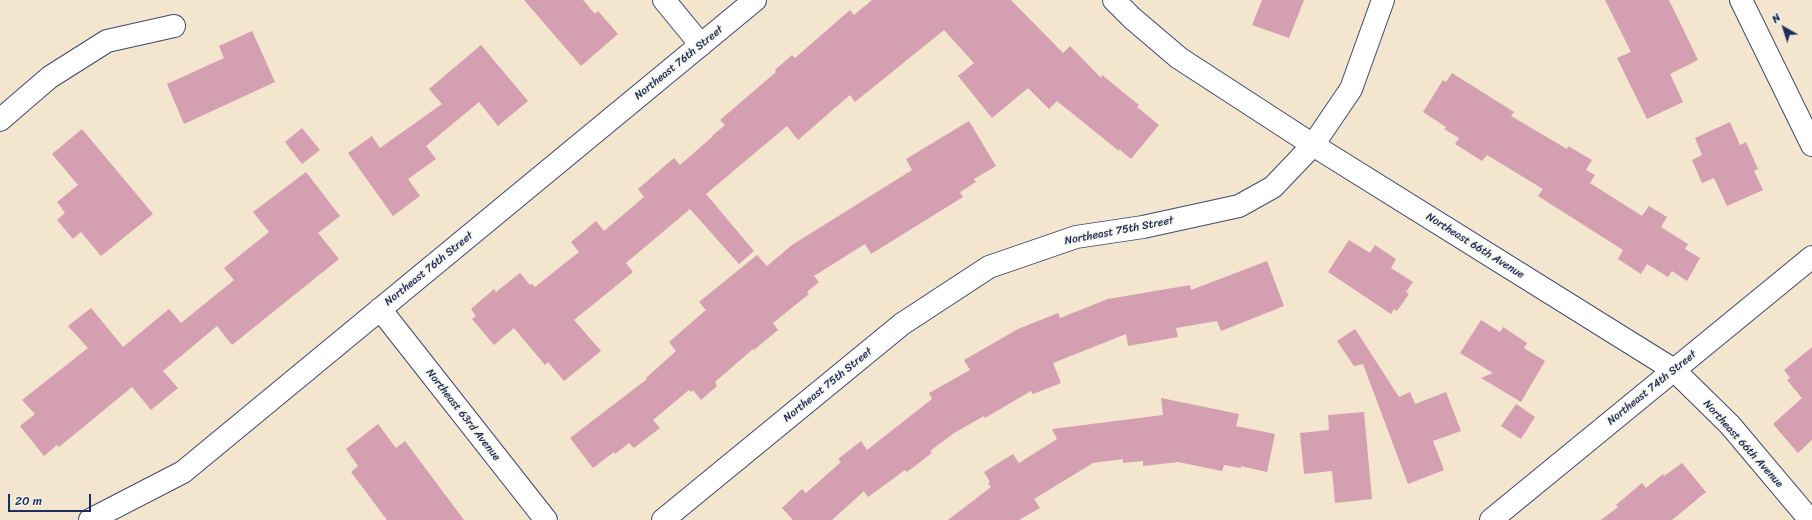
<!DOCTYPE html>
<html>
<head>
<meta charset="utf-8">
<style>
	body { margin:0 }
	#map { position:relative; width:1812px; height:520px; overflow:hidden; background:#f4e5ce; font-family:Sriracha,sans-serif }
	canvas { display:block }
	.north { position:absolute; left:1764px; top:8px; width:40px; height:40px; -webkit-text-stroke:3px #f7f3e8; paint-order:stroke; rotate:321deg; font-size:11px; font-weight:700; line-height:16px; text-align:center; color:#1b2f5e }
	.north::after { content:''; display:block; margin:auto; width:14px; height:18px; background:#1b2f5e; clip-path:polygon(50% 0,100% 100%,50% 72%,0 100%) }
	.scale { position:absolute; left:8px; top:494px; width:83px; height:18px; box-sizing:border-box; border:2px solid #1b2f5e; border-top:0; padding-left:5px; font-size:12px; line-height:14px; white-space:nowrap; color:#1b2f5e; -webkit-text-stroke:3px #f7f3e8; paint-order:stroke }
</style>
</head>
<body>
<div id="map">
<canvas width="1812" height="520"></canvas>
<div class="north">N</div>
<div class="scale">20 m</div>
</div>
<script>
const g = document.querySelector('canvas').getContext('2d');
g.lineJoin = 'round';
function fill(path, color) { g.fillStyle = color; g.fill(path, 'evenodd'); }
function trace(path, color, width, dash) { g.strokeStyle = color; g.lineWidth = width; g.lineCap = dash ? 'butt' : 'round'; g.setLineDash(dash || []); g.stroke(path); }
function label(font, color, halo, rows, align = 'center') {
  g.font = font + ' Sriracha,sans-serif'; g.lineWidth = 3; g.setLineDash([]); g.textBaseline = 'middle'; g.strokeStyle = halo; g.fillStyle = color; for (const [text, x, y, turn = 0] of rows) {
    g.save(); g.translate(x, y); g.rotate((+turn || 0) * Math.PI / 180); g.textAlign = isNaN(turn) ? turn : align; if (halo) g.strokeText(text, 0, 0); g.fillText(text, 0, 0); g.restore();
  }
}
fill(new Path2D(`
	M 524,0 L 583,0 L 595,14 L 598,11 L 618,34 L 581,66 Z
	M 872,0 L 1011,0 L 1063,53 L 1070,46 L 1101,78 L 1102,75 L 1139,105 L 1137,107 L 1159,125 L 1131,159 L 1119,149 L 1119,151 L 1057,101 L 1049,109 L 1028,88 L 992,118 L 958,76 L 974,63 L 944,30 L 855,102 L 850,95 L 798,140 L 787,126 L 706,194 L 754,251 L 739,264 L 690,209 L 626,263 L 633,272 L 574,320 L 601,351 L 564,381 L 548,362 L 545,365 L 514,328 L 494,345 L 472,319 L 476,316 L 471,309 L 494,289 L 496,292 L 520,273 L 530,285 L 532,284 L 535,287 L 579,252 L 571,242 L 596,221 L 604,231 L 644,197 L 638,189 L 674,158 L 680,165 L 712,137 L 712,136 L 725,125 L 720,120 L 776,72 L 775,70 L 792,55 L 795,58 L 850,10 L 854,15 Z
	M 1262,0 L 1304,0 L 1289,38 L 1252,25 Z
	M 1605,0 L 1669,0 L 1698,60 L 1670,74 L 1683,102 L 1647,119 L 1617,58 L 1631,52 Z
	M 252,31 L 275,82 L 184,124 L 167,84 L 224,58 L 219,46 Z
	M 481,45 L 528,101 L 498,126 L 479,102 L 426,146 L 436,159 L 408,179 L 420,196 L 393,216 L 348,153 L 372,136 L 380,148 L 442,104 L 429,89 Z
	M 1452,73 L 1514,112 L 1511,116 L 1567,149 L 1568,146 L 1592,160 L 1586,170 L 1595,175 L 1590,183 L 1642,216 L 1649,206 L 1667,217 L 1661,227 L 1688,244 L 1685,249 L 1700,258 L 1687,281 L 1672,271 L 1668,277 L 1647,264 L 1641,274 L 1618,259 L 1623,250 L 1538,196 L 1543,189 L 1487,155 L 1482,161 L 1455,144 L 1459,138 L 1444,129 L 1446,127 L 1423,112 L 1443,80 L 1446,82 Z
	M 969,121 L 996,166 L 974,179 L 976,182 L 960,192 L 963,197 L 871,254 L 865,244 L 814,276 L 819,282 L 807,292 L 809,294 L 773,323 L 778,330 L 754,350 L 753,349 L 715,382 L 717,386 L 701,400 L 693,390 L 691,392 L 689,390 L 653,420 L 660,428 L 634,448 L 629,443 L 615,454 L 614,452 L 593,468 L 570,438 L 647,379 L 646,378 L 676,351 L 669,342 L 706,310 L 699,302 L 757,255 L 767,266 L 792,245 L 912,170 L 906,159 Z
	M 1730,122 L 1740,145 L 1746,142 L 1758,169 L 1754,171 L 1763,190 L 1727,206 L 1714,178 L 1702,183 L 1692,160 L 1702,155 L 1695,138 Z
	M 302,128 L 320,150 L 302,164 L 285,142 Z
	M 82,129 L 153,214 L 101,256 L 81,232 L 73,239 L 57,220 L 65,213 L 57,202 L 78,185 L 52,154 Z
	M 306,172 L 340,216 L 318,233 L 339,259 L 232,345 L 217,326 L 163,371 L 178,388 L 151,410 L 132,387 L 59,447 L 57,445 L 44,456 L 20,426 L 35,414 L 22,400 L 88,348 L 68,326 L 91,308 L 123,347 L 169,309 L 181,323 L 234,280 L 224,268 L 269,232 L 253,212 Z
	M 1349,240 L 1370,253 L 1375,245 L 1396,259 L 1391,268 L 1413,282 L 1406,292 L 1409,294 L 1397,311 L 1394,309 L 1391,314 L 1328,272 Z
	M 1267,261 L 1284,306 L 1221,331 L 1217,321 L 1176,328 L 1178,337 L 1128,346 L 1126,334 L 1053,363 L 1061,383 L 1033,394 L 1031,391 L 985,418 L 984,416 L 954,433 L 930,451 L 932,453 L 907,472 L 905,470 L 868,497 L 864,491 L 832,520 L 793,520 L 782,508 L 802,489 L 806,493 L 841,462 L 838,459 L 861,441 L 867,450 L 932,399 L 929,393 L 970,370 L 964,360 L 1018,329 L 1058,313 L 1060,318 L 1108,299 L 1190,285 L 1191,290 Z
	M 1481,320 L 1500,332 L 1503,327 L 1527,343 L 1524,348 L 1545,361 L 1521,402 L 1481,378 L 1493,373 L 1460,353 Z
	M 1355,329 L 1399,397 L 1410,392 L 1415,404 L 1446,392 L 1461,431 L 1433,441 L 1444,470 L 1408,484 L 1363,364 L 1354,366 L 1337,341 Z
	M 1812,347 L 1812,440 L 1798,453 L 1773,424 L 1802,398 L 1787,380 L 1790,378 L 1784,370 Z
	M 1161,398 L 1239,414 L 1236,426 L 1275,434 L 1267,472 L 1241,466 L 1241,468 L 1224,465 L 1222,471 L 1178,462 L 1143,466 L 1143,461 L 1123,463 L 1123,459 L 1093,463 L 1034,499 L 1040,508 L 1019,520 L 948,520 L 991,487 L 988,483 L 990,482 L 984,472 L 1013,454 L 1019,463 L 1057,439 L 1052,429 L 1163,415 Z
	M 1516,404 L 1535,417 L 1521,439 L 1501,426 Z
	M 1364,412 L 1372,499 L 1335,503 L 1332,471 L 1304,474 L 1300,433 L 1329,430 L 1328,415 Z
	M 378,424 L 396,448 L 405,441 L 464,520 L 387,520 L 351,472 L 358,466 L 346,449 Z
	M 1682,463 L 1706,492 L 1672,520 L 1601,520 L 1618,507 L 1616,505 L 1642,483 L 1646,488 L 1663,474 L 1664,476 Z`), '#d39fb1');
const minor = new Path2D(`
	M 664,0 L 701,45
	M 1114,0 L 1132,18 L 1179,58 L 1313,145 L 1674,370 L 1730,425 L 1810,520
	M 1741,0 L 1812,145
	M 0,120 L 50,77 L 107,41 L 174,26
	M 380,309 L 546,520
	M 90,520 L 183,472 L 755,0
	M 663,520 L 902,324 L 989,267 L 1076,237 L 1143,227 L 1239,206 L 1273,187 L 1313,145 L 1351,89 L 1383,0
	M 1491,520 L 1812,257`);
trace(minor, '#3c4a6f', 24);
trace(minor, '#fff', 22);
label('11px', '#1b2f5e', '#f7f3e8', [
	["Northeast 76th Street",679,63,-39],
	["Northeast 75th Street",1119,231,-11],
	["Northeast 66th Avenue",1475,246,32],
	["Northeast 76th Street",429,269,-39],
	["Northeast 75th Street",828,385,-39],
	["Northeast 74th Street",1652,388,-39],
	["Northeast 63rd Avenue",463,415,52],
	["Northeast 66th Avenue",1743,444,48]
]);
</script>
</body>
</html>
